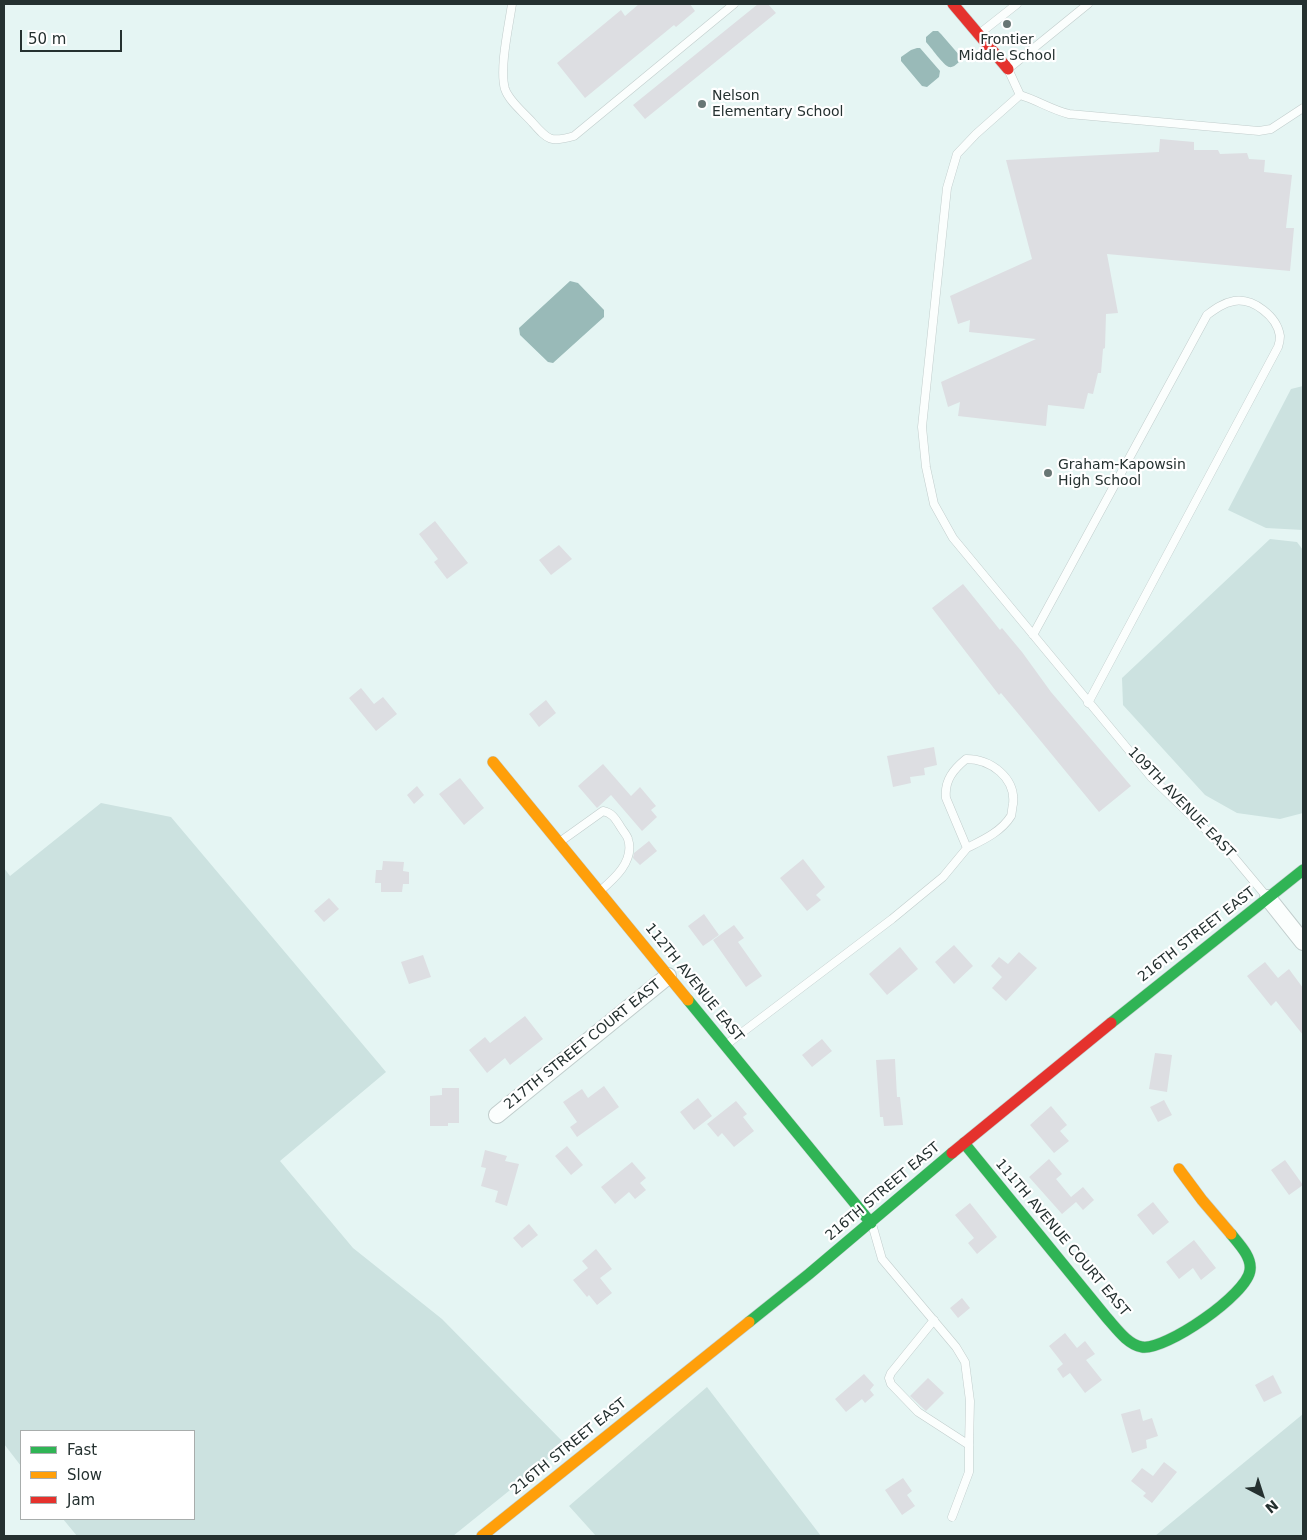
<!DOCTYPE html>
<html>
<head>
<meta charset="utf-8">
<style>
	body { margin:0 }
	#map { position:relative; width:1307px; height:1540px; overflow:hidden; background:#e5f5f3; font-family:"DejaVu Sans",sans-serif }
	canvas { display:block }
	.frame { position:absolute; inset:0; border:5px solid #253130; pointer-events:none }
	.legend { position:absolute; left:20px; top:1430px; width:175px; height:90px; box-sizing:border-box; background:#fff; border:1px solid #a8adac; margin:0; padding:6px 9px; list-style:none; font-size:15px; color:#253130 }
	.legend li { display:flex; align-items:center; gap:10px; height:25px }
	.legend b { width:25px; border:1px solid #a8adac }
	.north { position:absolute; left:1237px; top:1470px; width:50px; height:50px; -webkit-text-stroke:4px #fff; paint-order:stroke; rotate:140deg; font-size:14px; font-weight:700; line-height:20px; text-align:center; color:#253130 }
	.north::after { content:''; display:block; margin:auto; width:18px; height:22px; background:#253130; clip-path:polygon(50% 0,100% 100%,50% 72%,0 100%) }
	.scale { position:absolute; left:20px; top:30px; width:102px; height:22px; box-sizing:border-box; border:2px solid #253130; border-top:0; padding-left:6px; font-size:15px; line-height:18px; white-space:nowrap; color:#253130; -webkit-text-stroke:4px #fff; paint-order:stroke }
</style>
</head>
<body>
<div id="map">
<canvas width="1307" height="1540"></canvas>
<div class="frame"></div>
<ul class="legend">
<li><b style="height:6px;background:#30b455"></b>Fast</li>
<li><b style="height:6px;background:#ff9f0a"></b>Slow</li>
<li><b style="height:6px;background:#e5322d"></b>Jam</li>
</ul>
<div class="north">N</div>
<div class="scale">50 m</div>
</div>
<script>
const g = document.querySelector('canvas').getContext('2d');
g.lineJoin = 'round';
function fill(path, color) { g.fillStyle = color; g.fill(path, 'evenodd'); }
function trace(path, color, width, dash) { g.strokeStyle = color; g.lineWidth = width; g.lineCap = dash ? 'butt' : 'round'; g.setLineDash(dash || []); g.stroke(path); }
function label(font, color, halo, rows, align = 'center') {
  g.font = font + ' "DejaVu Sans",sans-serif'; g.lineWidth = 4.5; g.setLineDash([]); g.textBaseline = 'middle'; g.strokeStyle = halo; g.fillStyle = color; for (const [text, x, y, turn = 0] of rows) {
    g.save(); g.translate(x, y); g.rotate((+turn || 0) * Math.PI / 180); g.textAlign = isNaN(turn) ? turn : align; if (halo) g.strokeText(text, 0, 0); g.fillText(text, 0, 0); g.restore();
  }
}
fill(new Path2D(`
	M 1303,386 L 1303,530 L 1266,528 L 1228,510 L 1291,389 Z
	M 1270,539 L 1297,542 L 1303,550 L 1303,813 L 1280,819 L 1237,813 L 1205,795 L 1123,705 L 1122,678 Z
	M 101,803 L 171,817 L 386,1072 L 280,1161 L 353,1248 L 442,1319 L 566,1445 L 453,1536 L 77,1536 L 63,1519 L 194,1519 L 194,1431 L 21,1431 L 21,1466 L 4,1444 L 4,868 L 10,876 Z
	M 707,1387 L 821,1536 L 596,1536 L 569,1506 Z
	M 1303,1414 L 1303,1536 L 1155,1536 Z`), '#cce2e0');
fill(new Path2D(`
	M 933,31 L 938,31 L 941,34 L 960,56 L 960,61 C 957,64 953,68 949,67 C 944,66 930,46 926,42 L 926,37 Z
	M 917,48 L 920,48 L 940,71 L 939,77 L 927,87 L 922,86 L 901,61 L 901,57 L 911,50 Z
	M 570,281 L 578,283 L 604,310 L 604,317 L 553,363 L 548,362 L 520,335 L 519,328 Z`), '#99bab8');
fill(new Path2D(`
	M 639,4 L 690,4 L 695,11 L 676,27 L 674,25 L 585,98 L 557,63 L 621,10 L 625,16 Z
	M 758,4 L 768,4 L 776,13 L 645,119 L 633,105 Z
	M 1160,139 L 1194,142 L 1194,150 L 1218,150 L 1220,154 L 1247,153 L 1249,159 L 1265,160 L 1264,172 L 1292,175 L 1286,228 L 1294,228 L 1290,271 L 1107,254 L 1118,313 L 1106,314 L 1105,348 L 1103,349 L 1101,373 L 1098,373 L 1093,394 L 1088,393 L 1084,409 L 1048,405 L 1046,426 L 958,416 L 960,402 L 948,407 L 941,382 L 1036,339 L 969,332 L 970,320 L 958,324 L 950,296 L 1032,259 L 1006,160 L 1159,152 Z
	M 435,521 L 468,563 L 447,579 L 434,562 L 438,559 L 419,534 Z
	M 559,545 L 572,559 L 551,575 L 539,560 Z
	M 963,584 L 1000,630 L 1002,628 L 1022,652 L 1051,692 L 1131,786 L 1099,812 L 1021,717 L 1001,693 L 999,695 L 932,608 Z
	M 361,688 L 374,704 L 383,697 L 397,714 L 376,731 L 349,698 Z
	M 546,700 L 556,713 L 539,727 L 529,714 Z
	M 934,747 L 937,765 L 924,768 L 925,775 L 910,777 L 911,783 L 893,787 L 887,756 Z
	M 603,764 L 631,796 L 640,787 L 656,806 L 651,810 L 657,817 L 642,831 L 611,795 L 597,808 L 578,786 Z
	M 460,778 L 484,808 L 464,825 L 439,794 Z
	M 417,786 L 424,795 L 414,804 L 407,795 Z
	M 649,841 L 657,851 L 640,865 L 633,858 L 634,853 Z
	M 803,859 L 825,887 L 816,895 L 821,900 L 807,911 L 780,878 Z
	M 383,861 L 404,862 L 403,871 L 409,872 L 409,884 L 403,884 L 402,892 L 381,892 L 381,883 L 375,883 L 376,870 L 382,870 Z
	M 329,898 L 339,909 L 324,922 L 314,911 Z
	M 704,914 L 719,935 L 703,946 L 688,926 Z
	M 734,925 L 744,938 L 738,942 L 762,976 L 746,987 L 713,940 Z
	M 954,945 L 973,966 L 954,984 L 935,962 Z
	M 900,947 L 918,969 L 887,995 L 869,974 Z
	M 1019,952 L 1037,968 L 1006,1001 L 992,988 L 1002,977 L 991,966 L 999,957 L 1008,964 Z
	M 423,955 L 431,977 L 409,984 L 401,962 Z
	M 1265,962 L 1278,978 L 1289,969 L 1303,988 L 1303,1035 L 1276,1001 L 1271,1006 L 1247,976 Z
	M 525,1016 L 543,1039 L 510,1065 L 505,1058 L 487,1073 L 469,1050 L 485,1037 L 490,1043 Z
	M 822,1039 L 832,1051 L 812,1067 L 802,1055 Z
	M 1155,1053 L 1172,1055 L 1167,1092 L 1149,1089 Z
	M 895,1059 L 897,1097 L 900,1097 L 903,1125 L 884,1126 L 883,1117 L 880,1117 L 876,1060 Z
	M 604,1086 L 619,1107 L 577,1137 L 570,1127 L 577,1122 L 563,1102 L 582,1089 L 588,1098 Z
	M 442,1088 L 459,1088 L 459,1123 L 448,1123 L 448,1126 L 430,1126 L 430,1096 L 442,1095 Z
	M 698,1098 L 712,1116 L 694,1130 L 680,1112 Z
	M 1164,1100 L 1172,1115 L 1158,1122 L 1150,1107 Z
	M 736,1101 L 747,1114 L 743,1117 L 754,1131 L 734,1147 L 722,1133 L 718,1137 L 707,1124 Z
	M 1051,1106 L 1067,1125 L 1060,1131 L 1069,1141 L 1054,1153 L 1030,1125 Z
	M 567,1146 L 583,1165 L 571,1175 L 555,1156 Z
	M 485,1150 L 507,1156 L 505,1161 L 519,1164 L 507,1206 L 495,1202 L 498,1191 L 481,1186 L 486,1168 L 481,1167 Z
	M 1049,1159 L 1062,1174 L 1056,1179 L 1071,1197 L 1083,1187 L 1094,1200 L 1083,1210 L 1076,1202 L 1062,1214 L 1029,1177 Z
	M 1285,1160 L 1303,1185 L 1289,1195 L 1271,1170 Z
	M 632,1162 L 646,1178 L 640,1183 L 646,1190 L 635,1199 L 629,1192 L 615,1204 L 601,1187 Z
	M 1153,1202 L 1169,1222 L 1153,1235 L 1137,1215 Z
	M 970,1203 L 997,1237 L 977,1254 L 968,1243 L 974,1238 L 955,1215 Z
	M 529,1224 L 538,1235 L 522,1248 L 513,1238 Z
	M 1194,1240 L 1216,1268 L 1201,1280 L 1193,1268 L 1179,1279 L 1166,1262 Z
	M 596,1249 L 612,1269 L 600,1278 L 612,1293 L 597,1305 L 589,1295 L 587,1297 L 573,1280 L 588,1268 L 582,1261 Z
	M 962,1298 L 970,1308 L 958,1318 L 950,1308 Z
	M 1065,1333 L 1077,1348 L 1085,1341 L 1095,1354 L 1086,1360 L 1102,1380 L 1085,1393 L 1070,1373 L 1063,1378 L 1057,1369 L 1063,1364 L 1049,1346 Z
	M 864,1374 L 874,1385 L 870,1390 L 874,1395 L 865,1403 L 862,1399 L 846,1412 L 835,1399 Z
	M 1273,1375 L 1282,1393 L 1264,1402 L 1255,1385 Z
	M 928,1378 L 944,1393 L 926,1411 L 910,1396 Z
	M 1140,1409 L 1143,1421 L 1152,1418 L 1158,1436 L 1146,1440 L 1147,1448 L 1132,1453 L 1121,1414 Z
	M 1164,1462 L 1177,1472 L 1152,1503 L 1143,1496 L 1146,1493 L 1131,1481 L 1142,1468 L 1153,1476 Z
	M 903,1478 L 912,1491 L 907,1495 L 915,1506 L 902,1515 L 885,1490 Z`), '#dddee2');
const lane = new Path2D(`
	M 512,4 C 509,25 499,69 505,89 C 509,101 523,112 532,122 C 548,140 550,143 574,136 L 734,4
	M 1088,4 L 1008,69 L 1020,95 L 976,134 L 957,154 L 947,188 L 922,427 L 926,467 L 934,504 L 953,538 L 1151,777 L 1232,855 L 1267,897
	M 979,34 L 1017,4
	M 1020,95 C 1037,100 1052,110 1069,114 L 1259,131 L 1271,129 L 1303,108
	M 1033,635 L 1207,315 C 1215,309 1223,303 1234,301 C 1253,298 1277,316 1280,336 C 1280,339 1279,344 1278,347 L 1088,703
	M 561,841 L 603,811 C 612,813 615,818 620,826 C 622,830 627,835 628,839 C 635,861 614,879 600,891
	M 727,1044 L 892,919 L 943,877 L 967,848 L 946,798 C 944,780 954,769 966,759 C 991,759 1016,778 1013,804 C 1012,808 1012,813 1011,816 C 1001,832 983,840 967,848
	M 872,1224 L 882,1259 L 956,1347 L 965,1362 L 970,1401 L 969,1446 L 969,1472 L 952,1517
	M 934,1320 L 891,1373 L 889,1378 L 891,1384 L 918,1412 L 969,1445`);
const street = new Path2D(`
	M 1268,898 L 1303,942
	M 497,1115 L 668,976`);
const fast = new Path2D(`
	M 688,1000 L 871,1223
	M 1111,1023 L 1303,870
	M 964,1143 L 1107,1318 C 1116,1328 1128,1345 1142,1347 C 1165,1351 1248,1294 1250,1270 C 1252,1257 1239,1244 1231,1234
	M 749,1322 L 809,1274 L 952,1153`);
const slow = new Path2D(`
	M 493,762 L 688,1000
	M 1179,1169 L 1202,1200 L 1231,1234
	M 482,1536 L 749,1322`);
const jam = new Path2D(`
	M 953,4 L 1008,69
	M 952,1153 L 1111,1023`);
trace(lane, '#c1cdcc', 9);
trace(street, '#c1cdcc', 18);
trace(fast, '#c1cdcc', 12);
trace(slow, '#c1cdcc', 12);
trace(jam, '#c1cdcc', 12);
trace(lane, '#fbfefd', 8);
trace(street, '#fbfefd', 16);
trace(fast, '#30b455', 11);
trace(slow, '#ff9f0a', 11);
trace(jam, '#e5322d', 11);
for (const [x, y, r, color] of [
	[1007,24,5,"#687674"],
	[702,104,5,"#687674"],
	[1048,473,5,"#687674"]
]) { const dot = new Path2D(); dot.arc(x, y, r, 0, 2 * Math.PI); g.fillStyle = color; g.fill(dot); trace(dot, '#fff', 2); }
label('14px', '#253130', '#fff', [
	["Frontier",1007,40,"center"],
	["Middle School",1007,56,"center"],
	["Nelson",712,96],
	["Elementary School",712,112],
	["Graham-Kapowsin",1058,465],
	["High School",1058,481]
], 'left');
label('14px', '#253130', '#fff', [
	["109TH AVENUE EAST",1181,803,46],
	["216TH STREET EAST",1197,935,-38],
	["112TH AVENUE EAST",694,983,51],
	["217TH STREET COURT EAST",583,1045,-39],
	["216TH STREET EAST",883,1192,-40],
	["111TH AVENUE COURT EAST",1062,1238,50],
	["216TH STREET EAST",569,1447,-39]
]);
</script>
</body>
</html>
